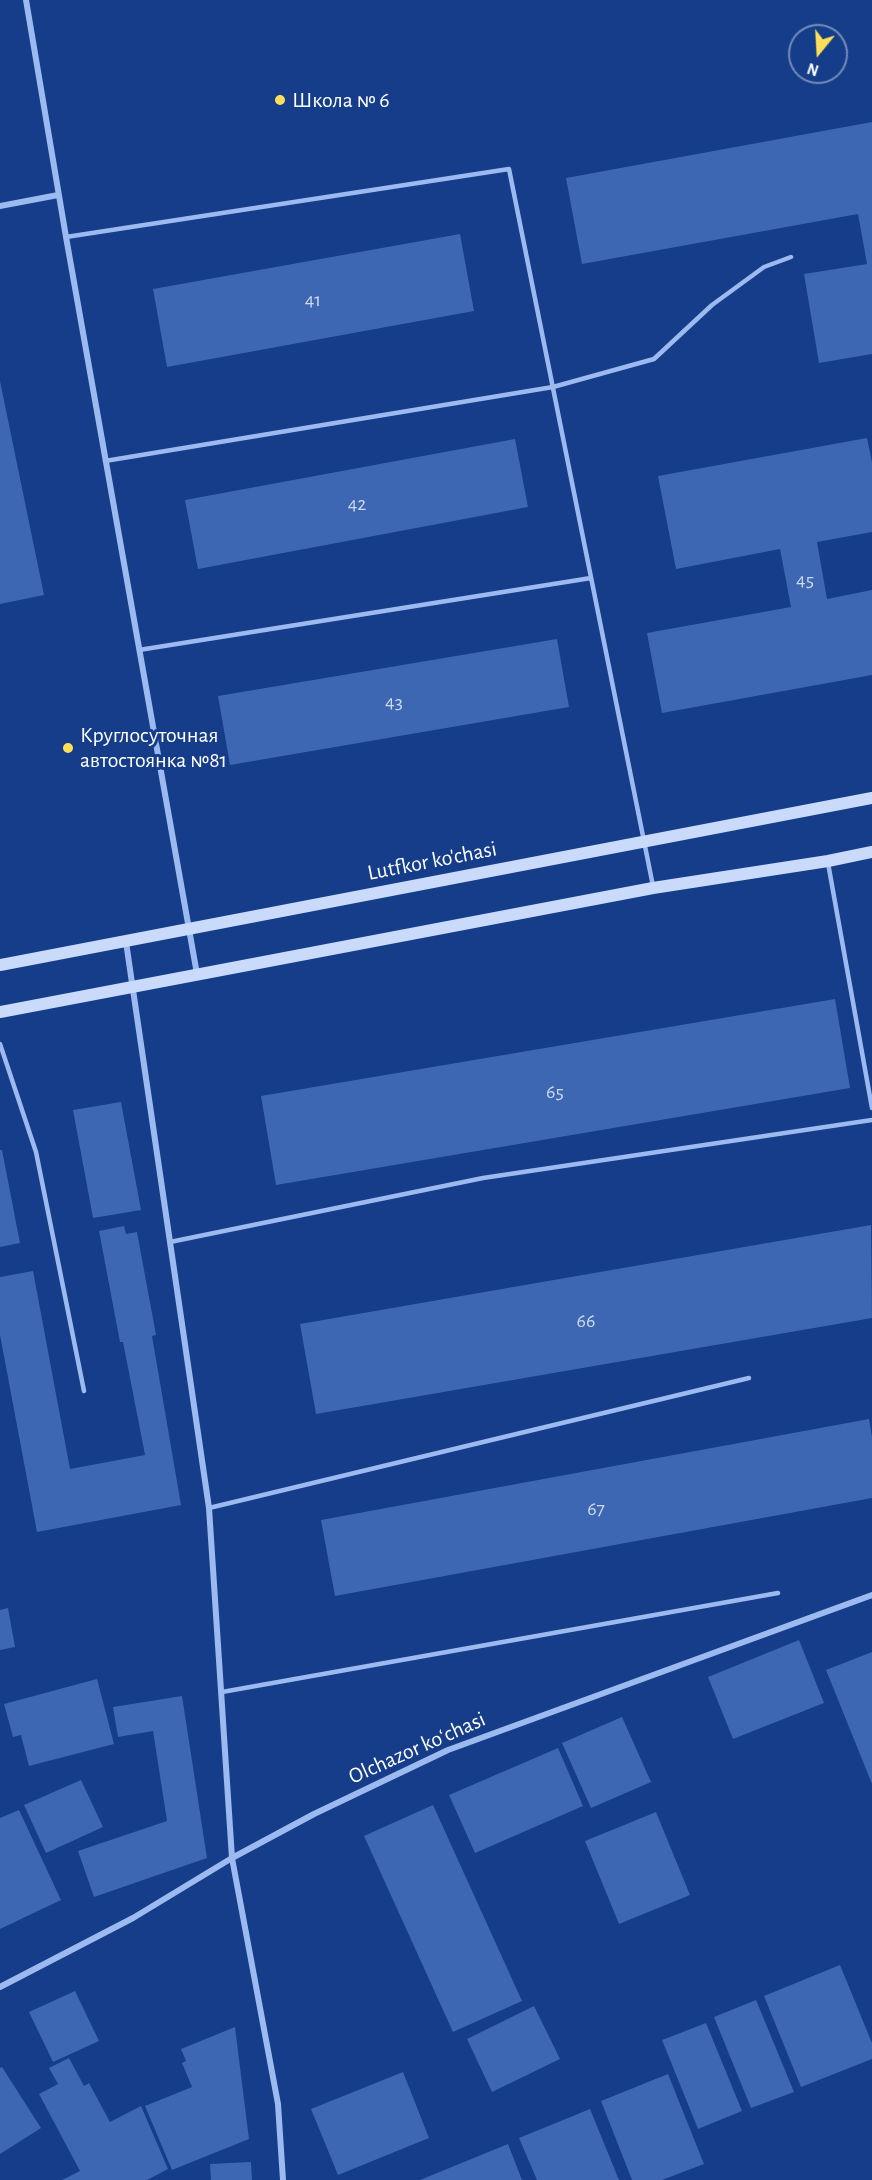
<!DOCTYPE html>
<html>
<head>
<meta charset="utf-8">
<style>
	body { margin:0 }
	#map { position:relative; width:872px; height:2180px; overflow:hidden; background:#153d89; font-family:"Alegreya Sans",sans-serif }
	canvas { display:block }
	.north { position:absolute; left:788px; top:24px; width:60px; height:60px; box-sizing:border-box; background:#153d89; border:2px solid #738bb8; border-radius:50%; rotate:198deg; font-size:16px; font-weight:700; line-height:24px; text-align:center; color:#fff }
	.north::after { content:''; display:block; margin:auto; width:21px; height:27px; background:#ffdf5a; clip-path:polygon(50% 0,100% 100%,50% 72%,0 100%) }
</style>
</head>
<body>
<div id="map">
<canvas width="872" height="2180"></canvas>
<div class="north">N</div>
</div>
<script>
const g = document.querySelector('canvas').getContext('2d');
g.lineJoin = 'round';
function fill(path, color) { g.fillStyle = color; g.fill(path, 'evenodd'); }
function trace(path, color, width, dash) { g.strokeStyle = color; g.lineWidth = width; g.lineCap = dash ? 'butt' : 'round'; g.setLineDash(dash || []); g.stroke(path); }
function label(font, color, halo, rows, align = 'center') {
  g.font = font + ' "Alegreya Sans",sans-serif'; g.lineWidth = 6; g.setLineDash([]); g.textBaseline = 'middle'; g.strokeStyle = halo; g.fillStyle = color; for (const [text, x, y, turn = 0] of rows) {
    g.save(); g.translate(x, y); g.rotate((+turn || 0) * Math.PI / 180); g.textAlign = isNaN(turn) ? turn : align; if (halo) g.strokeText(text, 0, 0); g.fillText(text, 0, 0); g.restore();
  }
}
fill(new Path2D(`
	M 872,122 L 872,354 L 819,363 L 804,274 L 867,264 L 858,214 L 582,264 L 566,178 Z
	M 460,234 L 474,311 L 167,367 L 153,289 Z
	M 0,381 L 44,595 L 0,604 Z
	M 867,438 L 872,462 L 872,532 L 817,542 L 827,599 L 872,590 L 872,675 L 662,713 L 647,633 L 791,607 L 780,549 L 676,569 L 658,476 Z
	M 515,439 L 528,507 L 198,569 L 185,500 Z
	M 557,639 L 569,707 L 230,765 L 218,696 Z
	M 835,999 L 850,1088 L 276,1185 L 261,1096 Z
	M 121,1102 L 141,1210 L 93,1218 L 73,1110 Z
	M 0,1150 L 2,1150 L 20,1243 L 0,1247 Z
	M 871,1225 L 872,1318 L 316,1414 L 300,1324 Z
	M 124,1226 L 126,1234 L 137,1232 L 156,1335 L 152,1336 L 181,1505 L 37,1532 L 0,1335 L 0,1277 L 33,1271 L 70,1469 L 145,1455 L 123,1342 L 120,1342 L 99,1231 Z
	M 869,1419 L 872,1437 L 872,1498 L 335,1596 L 321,1520 Z
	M 8,1608 L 15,1647 L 0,1650 L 0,1610 Z
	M 799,1640 L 824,1703 L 733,1739 L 708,1677 Z
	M 872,1652 L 872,1784 L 826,1670 Z
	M 97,1679 L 114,1744 L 29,1766 L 21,1735 L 13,1737 L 4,1704 Z
	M 182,1696 L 207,1858 L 94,1897 L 78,1851 L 167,1821 L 153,1731 L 118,1737 L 113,1707 Z
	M 622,1717 L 651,1782 L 591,1808 L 562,1743 Z
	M 558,1748 L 583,1806 L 475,1853 L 449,1795 Z
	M 81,1780 L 103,1827 L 46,1853 L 24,1805 Z
	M 433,1805 L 522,2001 L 453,2032 L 364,1836 Z
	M 19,1810 L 61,1900 L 0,1929 L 0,1818 Z
	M 656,1812 L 690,1895 L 619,1924 L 585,1841 Z
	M 840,1965 L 872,2043 L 872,2059 L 801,2087 L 764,1996 Z
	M 75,1991 L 99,2041 L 53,2062 L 29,2012 Z
	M 756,2000 L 794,2092 L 751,2108 L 714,2017 Z
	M 534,2006 L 560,2059 L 492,2092 L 467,2039 Z
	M 706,2023 L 742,2111 L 698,2129 L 662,2040 Z
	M 235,2027 L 249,2139 L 172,2170 L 145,2106 L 192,2087 L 182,2063 L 186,2061 L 181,2049 Z
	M 69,2058 L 84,2086 L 89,2083 L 110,2122 L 141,2106 L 168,2169 L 147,2180 L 62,2180 L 80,2171 L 39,2094 L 58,2084 L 49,2068 Z
	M 2,2067 L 41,2128 L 0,2154 L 0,2068 Z
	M 403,2072 L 429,2138 L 338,2175 L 311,2109 Z
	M 668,2074 L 704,2164 L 662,2180 L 632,2180 L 601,2101 Z
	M 590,2109 L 619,2180 L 537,2180 L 519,2138 Z
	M 508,2144 L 522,2180 L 420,2180 Z
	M 251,2162 L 252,2180 L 211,2180 L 210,2164 Z`), '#3d67b2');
trace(new Path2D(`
	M 66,237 L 509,169 L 653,886
	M 105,461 L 553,387 L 654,359 L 712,305 L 764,267 L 791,257
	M 139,650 L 591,578
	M 828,863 L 872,1108
	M 0,1044 L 36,1152 L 84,1391
	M 170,1242 L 483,1178 L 872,1120
	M 209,1508 L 749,1378
	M 222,1692 L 778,1593`), '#9cbaef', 4.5);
trace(new Path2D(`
	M 26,0 L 66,237 L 197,974
	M 0,206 L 58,195
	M 126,942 L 209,1508 L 232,1858 L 278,2104 L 283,2180
	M 0,1987 L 133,1918 L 232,1858 L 314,1814 L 448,1750 L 872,1595`), '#9cbaef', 6);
trace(new Path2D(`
	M 0,965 L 872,798
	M 0,1012 L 653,888 L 828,861 L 872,852`), '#c9dafa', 12);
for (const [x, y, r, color] of [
	[280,100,6,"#ffdf5a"],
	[68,748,6,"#ffdf5a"]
]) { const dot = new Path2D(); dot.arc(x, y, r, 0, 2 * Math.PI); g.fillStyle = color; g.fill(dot); trace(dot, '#153d89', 2); }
label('20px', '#ced9ec', null, [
	["41",313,300],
	["42",357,504],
	["45",805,580],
	["43",394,702],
	["65",555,1092],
	["66",586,1321],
	["67",596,1509]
]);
label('22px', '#fff', '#153d89', [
	["Школа № 6",292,100],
	["Круглосуточная",80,735],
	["автостоянка №81",80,760]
], 'left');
label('22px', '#fff', '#153d89', [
	["Lutfkor ko'chasi",432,861,-11],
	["Olchazor koʻchasi",417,1748,-24]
]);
</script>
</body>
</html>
